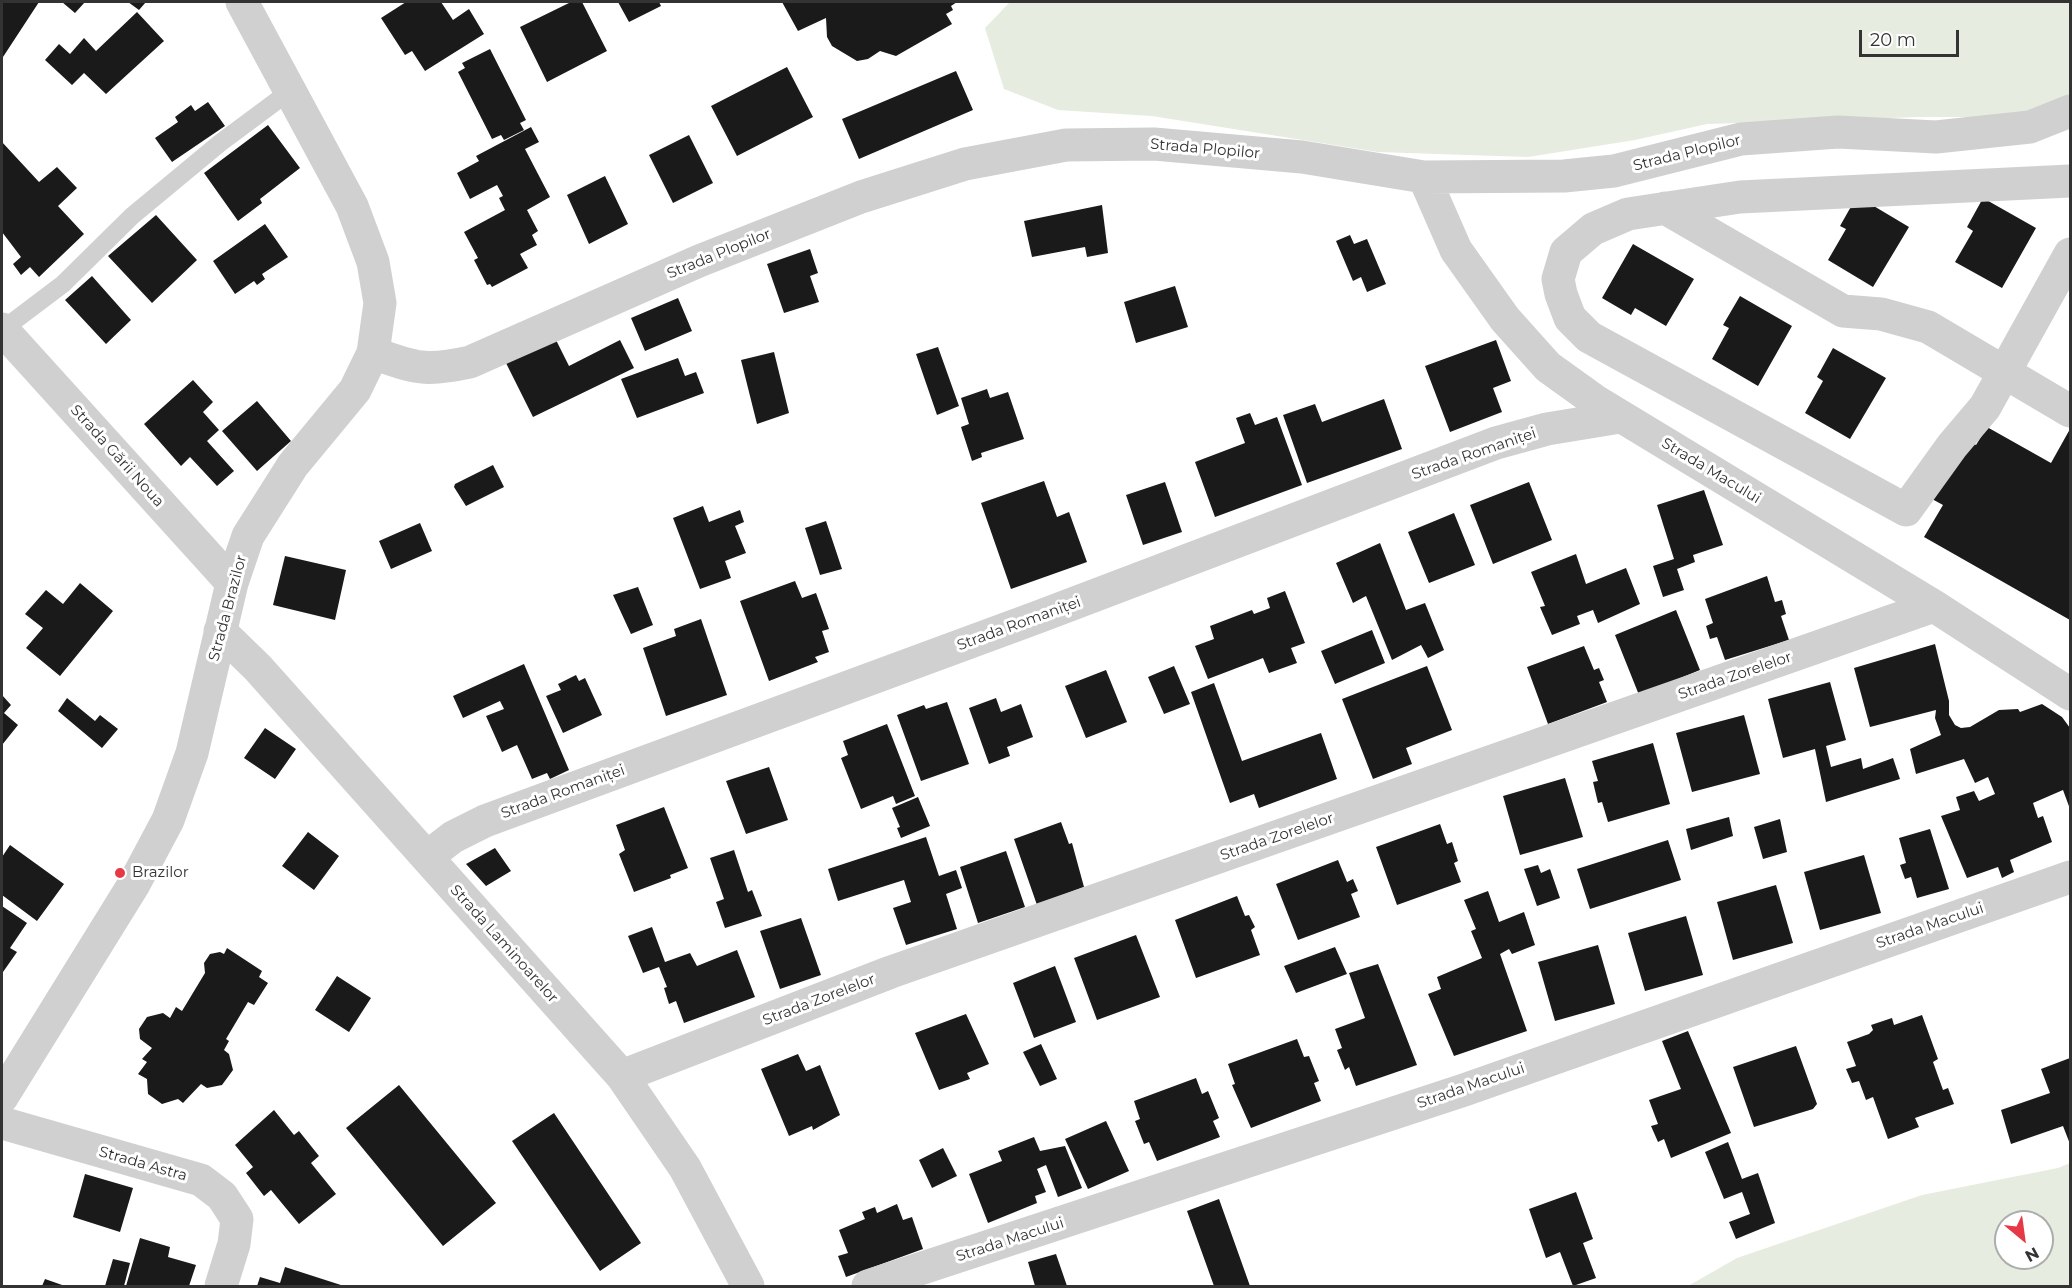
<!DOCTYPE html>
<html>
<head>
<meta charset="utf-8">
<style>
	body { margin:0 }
	#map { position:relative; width:2072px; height:1288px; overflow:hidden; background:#fff; font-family:Montserrat,sans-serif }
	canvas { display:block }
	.frame { position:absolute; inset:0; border:3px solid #333; pointer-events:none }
	.north { position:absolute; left:1994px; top:1210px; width:60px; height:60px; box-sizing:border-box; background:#fff; border:2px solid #adadad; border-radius:50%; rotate:151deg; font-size:16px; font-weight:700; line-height:24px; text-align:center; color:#333 }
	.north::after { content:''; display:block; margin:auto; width:21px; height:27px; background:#e63946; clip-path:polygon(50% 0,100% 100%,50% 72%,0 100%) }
	.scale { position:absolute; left:1859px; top:30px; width:100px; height:27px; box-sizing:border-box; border:3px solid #333; border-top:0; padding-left:8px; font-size:18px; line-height:21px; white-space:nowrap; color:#333; -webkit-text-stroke:4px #fff; paint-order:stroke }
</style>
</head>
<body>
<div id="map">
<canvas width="2072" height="1288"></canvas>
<div class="frame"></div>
<div class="north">N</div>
<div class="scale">20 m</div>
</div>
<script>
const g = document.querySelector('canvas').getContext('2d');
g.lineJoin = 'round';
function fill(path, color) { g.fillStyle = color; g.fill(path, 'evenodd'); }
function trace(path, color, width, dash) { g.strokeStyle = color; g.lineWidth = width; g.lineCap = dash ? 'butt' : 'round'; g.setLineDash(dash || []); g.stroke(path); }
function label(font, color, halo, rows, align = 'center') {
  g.font = font + ' Montserrat,sans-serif'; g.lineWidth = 6; g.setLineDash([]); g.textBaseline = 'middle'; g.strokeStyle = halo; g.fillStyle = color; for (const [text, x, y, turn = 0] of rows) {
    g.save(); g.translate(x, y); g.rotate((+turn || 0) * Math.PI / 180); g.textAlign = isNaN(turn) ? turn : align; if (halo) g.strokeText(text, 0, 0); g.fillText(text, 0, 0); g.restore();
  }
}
fill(new Path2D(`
	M 1010,2 L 2070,2 L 2070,94 L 2041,108 L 1996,117 L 1920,117 L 1707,124 L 1635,140 L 1528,157 L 1378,152 L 1152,116 L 1058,110 L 1004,89 L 985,28 Z
	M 2070,1163 L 2070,1286 L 1688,1286 L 1737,1258 L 1922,1195 L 2058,1168 ZM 2006,1222 L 2042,1222 L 2042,1258 L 2006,1258 Z`), '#e6ecdf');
fill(new Path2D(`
	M 3,2 L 39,2 L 3,57 L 2,56 Z
	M 62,2 L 85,2 L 75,13 Z
	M 128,2 L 146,2 L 139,10 Z
	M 406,2 L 441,2 L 453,20 L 469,9 L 484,34 L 425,71 L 412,51 L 405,55 L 381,18 Z
	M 571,2 L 582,2 L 607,51 L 547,82 L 520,27 Z
	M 618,2 L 659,2 L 661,6 L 629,22 Z
	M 782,2 L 957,2 L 951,6 L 953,10 L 946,14 L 952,24 L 896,56 L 880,51 L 868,59 L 857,61 L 832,46 L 827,37 L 826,18 L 798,31 Z
	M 137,12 L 164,41 L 106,94 L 84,73 L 72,85 L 45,60 L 59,44 L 70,54 L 84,38 L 96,51 Z
	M 490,49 L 526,120 L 520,123 L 524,130 L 504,140 L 501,135 L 492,139 L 458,72 L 465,68 L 462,63 Z
	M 787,67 L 813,117 L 737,156 L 711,106 Z
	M 956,71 L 973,110 L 859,159 L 842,119 Z
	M 208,102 L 225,126 L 172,162 L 155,138 L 178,122 L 175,117 L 191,105 L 195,111 Z
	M 268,125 L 300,168 L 260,199 L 262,203 L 238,221 L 204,173 Z
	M 531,127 L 539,142 L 525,149 L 550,197 L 527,210 L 538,231 L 532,235 L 537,245 L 520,254 L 528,268 L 492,287 L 490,284 L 487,285 L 474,260 L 478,258 L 464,232 L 505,210 L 499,198 L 503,196 L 497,185 L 470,199 L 457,173 L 479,161 L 476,156 Z
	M 689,135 L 713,183 L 673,203 L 649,155 Z
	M 2,142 L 39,182 L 57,167 L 77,188 L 58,206 L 84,234 L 39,277 L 30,267 L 21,275 L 13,264 L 21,257 L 2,232 Z
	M 605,176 L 628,224 L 589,244 L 567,195 Z
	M 1857,196 L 1909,227 L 1873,287 L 1828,260 L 1846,229 L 1840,226 Z
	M 1983,198 L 2036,228 L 2002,288 L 1955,262 L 1973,231 L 1967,227 Z
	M 1102,205 L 1108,253 L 1087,257 L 1085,247 L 1032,257 L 1024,221 Z
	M 156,215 L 197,260 L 152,303 L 108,256 Z
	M 265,224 L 288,257 L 262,274 L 265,279 L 257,285 L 254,281 L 235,294 L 213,261 Z
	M 1350,235 L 1354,244 L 1367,239 L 1386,284 L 1367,292 L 1361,277 L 1353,281 L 1336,241 Z
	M 1633,244 L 1694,279 L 1666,326 L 1635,308 L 1631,315 L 1602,298 Z
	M 810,249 L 818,273 L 810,276 L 819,302 L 784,313 L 767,264 Z
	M 92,276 L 131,320 L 106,344 L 65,300 Z
	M 1175,286 L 1188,327 L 1136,343 L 1124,302 Z
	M 1740,296 L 1792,326 L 1758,386 L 1712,359 L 1729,328 L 1723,325 Z
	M 678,298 L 692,331 L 645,351 L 631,318 Z
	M 555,338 L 569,366 L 620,340 L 634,368 L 533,417 L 506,363 Z
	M 1496,340 L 1511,381 L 1493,388 L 1502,412 L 1450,432 L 1425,366 Z
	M 938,347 L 959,406 L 937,415 L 916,354 Z
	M 1833,348 L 1886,378 L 1850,439 L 1805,413 L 1823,381 L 1817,377 Z
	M 774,352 L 789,413 L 757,424 L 741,360 Z
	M 678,358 L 685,376 L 696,372 L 704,393 L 637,418 L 621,379 Z
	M 193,380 L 213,402 L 203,412 L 219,430 L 207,441 L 234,471 L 217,486 L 190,457 L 181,466 L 144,424 Z
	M 987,389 L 990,398 L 1008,392 L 1024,439 L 981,453 L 982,457 L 972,461 L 961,427 L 969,424 L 961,398 Z
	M 1384,399 L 1402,449 L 1307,483 L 1283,415 L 1315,404 L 1322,422 Z
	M 257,401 L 291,441 L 257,471 L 222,431 Z
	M 1250,413 L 1255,425 L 1277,417 L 1302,485 L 1215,517 L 1195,462 L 1245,443 L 1236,418 Z
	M 1987,427 L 2051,463 L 2070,429 L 2070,620 L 1924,537 L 1943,505 L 1932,499 L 1966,439 L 1976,445 Z
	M 493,465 L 504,487 L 466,506 L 454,487 L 455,484 Z
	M 1044,481 L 1057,517 L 1069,512 L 1087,562 L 1011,589 L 981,503 Z
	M 1165,482 L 1182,532 L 1143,545 L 1126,495 Z
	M 1529,482 L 1552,540 L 1493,564 L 1470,505 Z
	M 1704,490 L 1723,545 L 1693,555 L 1695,562 L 1677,569 L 1684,590 L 1663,597 L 1653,566 L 1674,559 L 1657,505 Z
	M 703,506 L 709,522 L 740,510 L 744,522 L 735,526 L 746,553 L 725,561 L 731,578 L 700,589 L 673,518 Z
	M 1454,513 L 1475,565 L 1429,583 L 1408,532 Z
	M 826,521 L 842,569 L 820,575 L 805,528 Z
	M 420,523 L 432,551 L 391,569 L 379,541 Z
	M 1380,543 L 1406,610 L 1425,603 L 1444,650 L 1428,658 L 1421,645 L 1392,660 L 1366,596 L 1353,603 L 1336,563 Z
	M 1576,554 L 1586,584 L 1626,568 L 1640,604 L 1598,623 L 1593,610 L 1577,616 L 1580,624 L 1552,635 L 1540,607 L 1545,606 L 1531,572 Z
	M 285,556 L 346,570 L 335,620 L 273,605 Z
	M 1767,576 L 1775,602 L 1782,600 L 1786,614 L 1781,616 L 1789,640 L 1725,660 L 1717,637 L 1710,639 L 1706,626 L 1713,623 L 1705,599 Z
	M 795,581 L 802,598 L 816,593 L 829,629 L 822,631 L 829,652 L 815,657 L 818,662 L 769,681 L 740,601 Z
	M 80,583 L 113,611 L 60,676 L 26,648 L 43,628 L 25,614 L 46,590 L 63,604 Z
	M 638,587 L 653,625 L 631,634 L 613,595 Z
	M 1285,591 L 1305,643 L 1291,648 L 1297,663 L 1269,673 L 1263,658 L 1208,679 L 1195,646 L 1214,639 L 1210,626 L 1252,610 L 1254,614 L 1270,608 L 1267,598 Z
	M 1676,610 L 1700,670 L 1639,695 L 1615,635 Z
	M 701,619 L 727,695 L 666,716 L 643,648 L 676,636 L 674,629 Z
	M 1372,630 L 1385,663 L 1335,684 L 1321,651 Z
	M 1935,644 L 1949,701 L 1949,715 L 1955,725 L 1961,728 L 1970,727 L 1999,710 L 2018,709 L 2020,712 L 2042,704 L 2062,717 L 2070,728 L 2070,809 L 2063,790 L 2033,803 L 2038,818 L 2043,816 L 2052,842 L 2010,860 L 2014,872 L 2002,878 L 1998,867 L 1967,878 L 1941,816 L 1960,810 L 1956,797 L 1974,791 L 1979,801 L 1995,794 L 1988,777 L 1975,783 L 1964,759 L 1916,774 L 1910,749 L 1941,735 L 1935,718 L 1936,710 L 1870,727 L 1854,668 Z
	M 1584,646 L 1594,670 L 1599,668 L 1604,680 L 1599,682 L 1607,702 L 1548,724 L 1527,667 Z
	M 524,664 L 569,770 L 550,779 L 547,773 L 532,779 L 517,745 L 502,752 L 486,716 L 504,709 L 500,701 L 463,718 L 453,696 Z
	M 1174,666 L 1190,704 L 1164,714 L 1148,677 Z
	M 1427,666 L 1452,730 L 1406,748 L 1412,764 L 1373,779 L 1342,699 Z
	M 1106,670 L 1127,722 L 1086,738 L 1065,686 Z
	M 576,675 L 579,681 L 585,678 L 602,715 L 563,733 L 546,696 L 561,690 L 558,684 Z
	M 1830,682 L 1846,740 L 1826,746 L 1831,767 L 1861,758 L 1863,769 L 1893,758 L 1900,779 L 1826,802 L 1815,749 L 1783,758 L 1768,699 Z
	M 1214,683 L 1242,761 L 1321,733 L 1337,779 L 1259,808 L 1254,794 L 1230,803 L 1191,692 Z
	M 2,695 L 11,705 L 4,713 L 18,725 L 2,745 Z
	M 67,698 L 95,721 L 100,715 L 118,729 L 102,748 L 58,711 Z
	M 996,698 L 1001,712 L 1021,704 L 1033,737 L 1007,747 L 1010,756 L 989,764 L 969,708 Z
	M 947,702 L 969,764 L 921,781 L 897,715 L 924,705 L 926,709 Z
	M 1744,715 L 1760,774 L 1692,792 L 1676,733 Z
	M 887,724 L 915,796 L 896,804 L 893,796 L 861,809 L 841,758 L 848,755 L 843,741 Z
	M 265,728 L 296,749 L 275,779 L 244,758 Z
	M 1653,743 L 1670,804 L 1608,822 L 1602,802 L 1598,803 L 1593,782 L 1598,781 L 1592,761 Z
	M 769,767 L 788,820 L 746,834 L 726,781 Z
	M 1565,778 L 1583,837 L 1520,855 L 1503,796 Z
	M 918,797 L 930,826 L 901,838 L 897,828 L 900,827 L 892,808 Z
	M 664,807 L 688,868 L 670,875 L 671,878 L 634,892 L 619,854 L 625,850 L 616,825 Z
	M 1729,817 L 1733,836 L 1691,850 L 1686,829 Z
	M 1780,819 L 1787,852 L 1763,859 L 1754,827 Z
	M 1061,822 L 1069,844 L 1072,843 L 1084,887 L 1037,905 L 1014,839 Z
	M 1440,824 L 1447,844 L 1452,842 L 1458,861 L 1454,863 L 1461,882 L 1397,905 L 1376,847 Z
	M 1930,829 L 1949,889 L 1917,898 L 1911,877 L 1905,879 L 1900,865 L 1906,863 L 1899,838 Z
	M 308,832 L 339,856 L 314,890 L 282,866 Z
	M 926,837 L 939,876 L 956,870 L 962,888 L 946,894 L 957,929 L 906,945 L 893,908 L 911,902 L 904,880 L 838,901 L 828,869 Z
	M 1668,840 L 1681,880 L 1590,909 L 1577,869 Z
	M 10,845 L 64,884 L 37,921 L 2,895 L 2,857 Z
	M 495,848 L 511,871 L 486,886 L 466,864 Z
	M 734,850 L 748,892 L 752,890 L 762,916 L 725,928 L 716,902 L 724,899 L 710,858 Z
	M 1006,851 L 1025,907 L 978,923 L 960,867 Z
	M 1864,855 L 1881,913 L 1820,930 L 1804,872 Z
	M 1338,860 L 1347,882 L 1353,879 L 1358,891 L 1351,894 L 1360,917 L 1298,940 L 1276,884 Z
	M 1538,865 L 1541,873 L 1550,869 L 1560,898 L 1537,906 L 1524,869 Z
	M 1776,885 L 1793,943 L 1733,960 L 1717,902 Z
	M 1488,891 L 1499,922 L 1524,912 L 1535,945 L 1512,954 L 1509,949 L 1500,954 L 1527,1031 L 1454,1056 L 1428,994 L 1441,989 L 1437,977 L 1482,958 L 1471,931 L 1476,929 L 1464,900 Z
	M 1237,896 L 1245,916 L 1249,915 L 1255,927 L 1251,930 L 1260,955 L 1196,978 L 1175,920 Z
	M 2,906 L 27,923 L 10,948 L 17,952 L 3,972 Z
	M 1686,916 L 1703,975 L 1645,991 L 1628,933 Z
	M 801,918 L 821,975 L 780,989 L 760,931 Z
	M 652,927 L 665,962 L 690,953 L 697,966 L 737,950 L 755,997 L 684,1023 L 676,1001 L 669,1004 L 664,988 L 667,987 L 659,967 L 643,973 L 628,936 Z
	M 1136,935 L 1160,997 L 1097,1020 L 1074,958 Z
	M 1598,945 L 1615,1004 L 1555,1021 L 1538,962 Z
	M 1335,947 L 1347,974 L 1296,993 L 1284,966 Z
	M 227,948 L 262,971 L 259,977 L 268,983 L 254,1005 L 248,1002 L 226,1039 L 229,1041 L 224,1050 L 229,1054 L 233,1070 L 222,1085 L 207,1088 L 201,1084 L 183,1103 L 178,1099 L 162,1104 L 148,1094 L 147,1079 L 138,1074 L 147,1062 L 142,1059 L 152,1048 L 140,1039 L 139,1029 L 147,1017 L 163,1013 L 170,1018 L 176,1007 L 182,1011 L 205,973 L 204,963 L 210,954 L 220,952 L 224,954 Z
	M 1378,964 L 1417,1065 L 1356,1086 L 1349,1067 L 1345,1070 L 1337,1050 L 1342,1048 L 1335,1029 L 1365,1018 L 1349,973 Z
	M 1055,966 L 1076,1022 L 1034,1038 L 1013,983 Z
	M 337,976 L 371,998 L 349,1032 L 315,1010 Z
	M 966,1014 L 989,1064 L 967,1073 L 970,1079 L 939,1090 L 915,1033 Z
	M 1922,1015 L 1938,1059 L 1933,1062 L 1943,1090 L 1948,1088 L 1954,1104 L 1915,1118 L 1919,1127 L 1888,1139 L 1873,1097 L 1866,1100 L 1859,1081 L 1852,1083 L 1846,1069 L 1856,1066 L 1847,1042 L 1869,1034 L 1873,1030 L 1871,1025 L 1892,1018 L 1894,1025 Z
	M 1688,1031 L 1731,1133 L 1671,1158 L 1664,1139 L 1658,1142 L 1651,1126 L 1658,1124 L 1649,1100 L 1681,1089 L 1662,1041 Z
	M 1297,1039 L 1304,1057 L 1309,1056 L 1319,1081 L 1314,1083 L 1321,1101 L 1251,1128 L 1232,1085 L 1235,1084 L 1228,1064 Z
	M 1041,1044 L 1057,1079 L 1040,1086 L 1023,1052 Z
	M 1796,1046 L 1817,1104 L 1813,1109 L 1754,1127 L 1733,1067 Z
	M 798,1054 L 806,1071 L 820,1065 L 840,1115 L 813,1130 L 812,1126 L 789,1136 L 761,1069 Z
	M 2070,1058 L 2070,1144 L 2063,1126 L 2011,1144 L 2001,1110 L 2050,1093 L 2041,1069 Z
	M 1196,1078 L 1202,1094 L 1208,1091 L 1219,1118 L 1213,1121 L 1220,1137 L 1157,1161 L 1149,1142 L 1144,1144 L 1135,1121 L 1140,1119 L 1134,1101 Z
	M 399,1085 L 496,1203 L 443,1246 L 346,1128 Z
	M 274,1110 L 294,1135 L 299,1131 L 319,1156 L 311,1163 L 336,1194 L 299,1224 L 271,1190 L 264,1196 L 246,1173 L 253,1167 L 235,1145 Z
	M 554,1113 L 641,1243 L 600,1271 L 512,1141 Z
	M 1106,1121 L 1129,1171 L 1088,1189 L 1065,1139 Z
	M 1034,1137 L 1040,1151 L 1065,1146 L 1082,1188 L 1058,1197 L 1046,1165 L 1037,1169 L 1046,1192 L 1035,1196 L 1037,1203 L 988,1223 L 969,1174 L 1002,1161 L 998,1151 Z
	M 1728,1142 L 1742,1179 L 1758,1173 L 1775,1223 L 1736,1239 L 1729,1222 L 1750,1214 L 1742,1192 L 1724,1199 L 1705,1152 Z
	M 943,1148 L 957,1176 L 932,1188 L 919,1160 Z
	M 85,1174 L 133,1188 L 120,1232 L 73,1217 Z
	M 1576,1192 L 1593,1239 L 1583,1243 L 1596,1278 L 1573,1286 L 1560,1252 L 1546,1258 L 1529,1209 Z
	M 1219,1199 L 1250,1286 L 1214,1286 L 1187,1211 Z
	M 897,1204 L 903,1220 L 912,1217 L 923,1249 L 846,1277 L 838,1256 L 848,1253 L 839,1230 L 865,1219 L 862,1212 L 875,1207 L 877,1213 Z
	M 140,1238 L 170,1247 L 168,1257 L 196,1265 L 189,1286 L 126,1286 Z
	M 1056,1254 L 1067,1286 L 1035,1286 L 1028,1262 Z
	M 113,1259 L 130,1263 L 124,1286 L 105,1286 Z
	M 285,1267 L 344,1286 L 257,1286 L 260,1277 L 280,1283 Z
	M 45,1279 L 65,1286 L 42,1286 Z`), '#1a1a1a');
trace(new Path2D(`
	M 2,330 L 63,284 L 132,216 L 220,143 L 290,91`), '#d0d0d0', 18);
trace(new Path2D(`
	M 1424,177 L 1456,250 L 1505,319 L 1548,367 L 1594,400 L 1934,606 L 2070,694
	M 2070,181 L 1740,197 L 1628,214 L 1593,229 L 1566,252 L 1558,279 L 1561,294 L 1570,318 L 1589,337 L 1906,510 L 1952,446 L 1985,407 L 2070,254
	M 1665,208 L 1843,311 L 1881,314 L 1928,327 L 2070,411
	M 2,329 L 232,583
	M 373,353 C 415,368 425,372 470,362 L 699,261 L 861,197 L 965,164 L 1066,145 L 1154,144 L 1302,157 L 1424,177 L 1564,176 L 1614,171 L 1741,139 L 1838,132 L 1936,137 L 2030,127 L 2070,111
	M 220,631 L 258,668 L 622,1076 L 685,1168 L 748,1286
	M 427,857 L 453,837 L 485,821 L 1038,617 L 1496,443 L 1547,429 L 1620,417
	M 622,1076 L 891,972 L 1934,606
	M 2,1097 L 134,884 L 168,820 L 192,753 L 232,583 L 248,536 L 293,465 L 355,390 L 373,353 L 380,303 L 373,262 L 352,206 L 242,2
	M 2,1123 L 201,1180 L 222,1196 L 237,1219 L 234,1244 L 221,1286
	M 868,1286 L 1464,1090 L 2070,877`), '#d0d0d0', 33);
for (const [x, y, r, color] of [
	[120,873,6,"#e63946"]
]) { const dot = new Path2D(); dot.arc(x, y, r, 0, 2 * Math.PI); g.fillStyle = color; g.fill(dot); trace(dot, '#fff', 2); }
label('15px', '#333', '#fff', [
	["Strada Plopilor",1205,149,5],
	["Strada Plopilor",1687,153,-14],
	["Strada Plopilor",719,254,-22],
	["Strada Romaniței",1474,454,-19],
	["Strada Gării Noua",117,456,48],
	["Strada Macului",1711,471,31],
	["Strada Brazilor",228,608,-75],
	["Strada Romaniței",1019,624,-20],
	["Strada Zorelelor",1735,676,-19],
	["Strada Romaniței",563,792,-20],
	["Strada Zorelelor",1277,837,-19],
	["Strada Macului",1930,926,-19],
	["Strada Laminoarelor",504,944,48],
	["Strada Zorelelor",819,1000,-21],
	["Strada Macului",1471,1086,-19],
	["Strada Astra",143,1164,16],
	["Strada Macului",1010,1240,-18]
]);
label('15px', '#333', '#fff', [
	["Brazilor",132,873]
], 'left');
</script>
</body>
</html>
